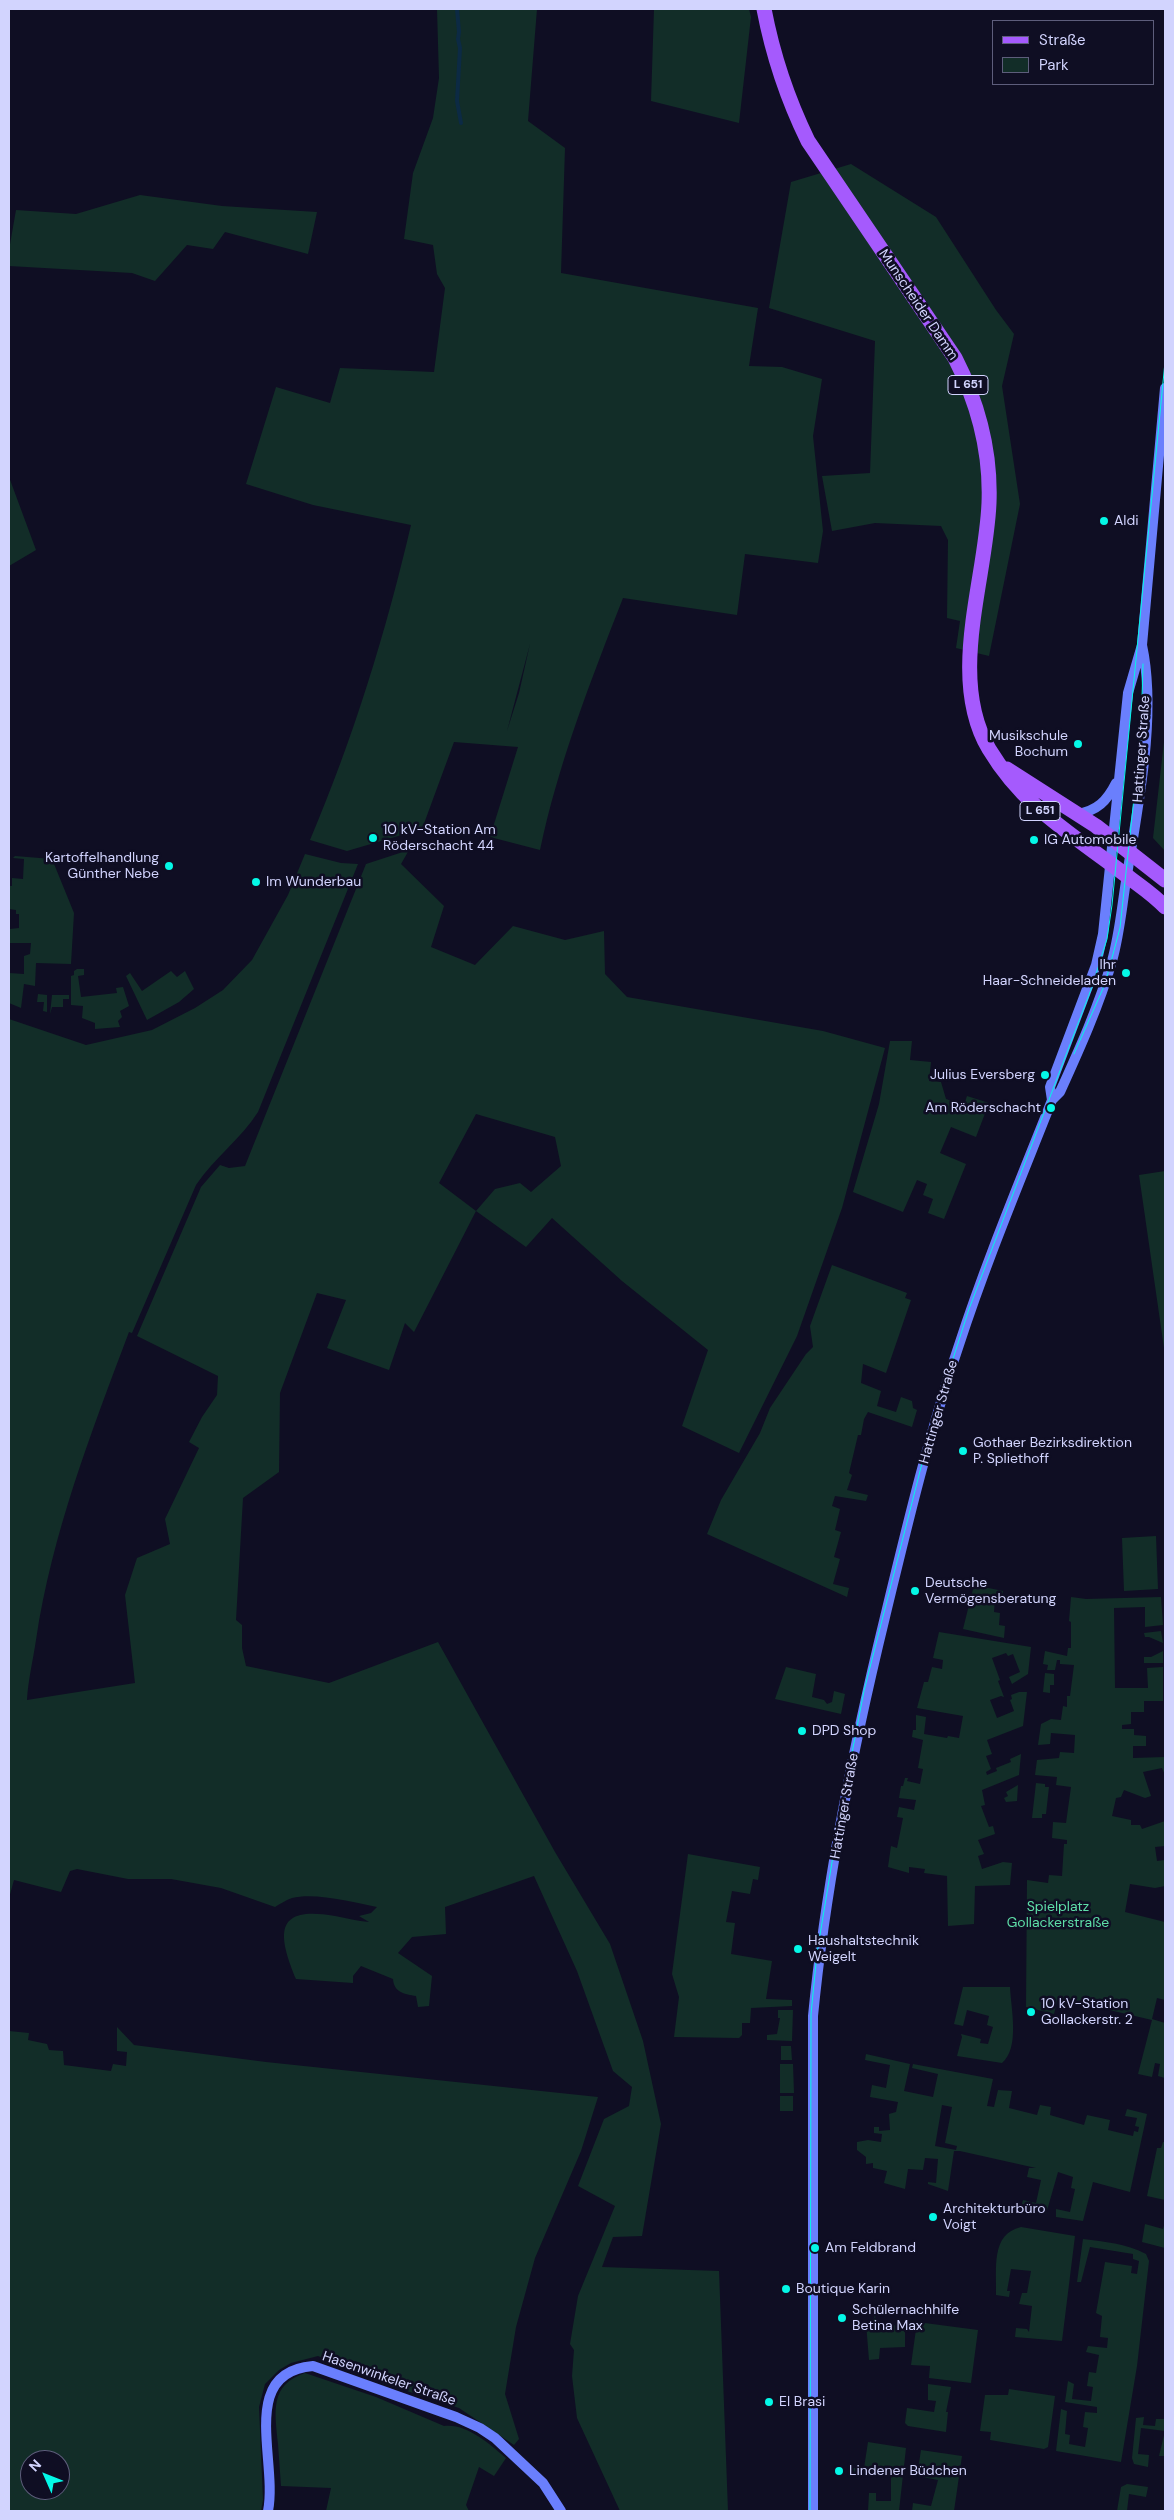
<!DOCTYPE html>
<html>
<head>
<meta charset="utf-8">
<style>
	body { margin:0 }
	#map { position:relative; width:1174px; height:2520px; overflow:hidden; background:#0f0e23; font-family:"DM Sans",sans-serif }
	canvas { display:block }
	.frame { position:absolute; inset:0; border:10px solid #d2d4fe; pointer-events:none }
	.legend { position:absolute; left:992px; top:20px; width:162px; height:65px; box-sizing:border-box; background:#0f0e23; border:1px solid #5d5d7b; margin:0; padding:6px 9px; list-style:none; font-size:15px; color:#d2d4fe }
	.legend li { display:flex; align-items:center; gap:10px; height:25px }
	.legend b { width:25px; border:1px solid #5d5d7b }
	.north { position:absolute; left:20px; top:2450px; width:50px; height:50px; box-sizing:border-box; background:#0f0e23; border:1px solid #5d5d7b; border-radius:50%; rotate:314deg; font-size:14px; font-weight:700; line-height:20px; text-align:center; color:#d2d4fe }
	.north::after { content:''; display:block; margin:auto; width:18px; height:22px; background:#04f8e7; clip-path:polygon(50% 0,100% 100%,50% 72%,0 100%) }
</style>
</head>
<body>
<div id="map">
<canvas width="1174" height="2520"></canvas>
<div class="frame"></div>
<ul class="legend">
<li><b style="height:6px;background:#a55afd"></b>Straße</li>
<li><b style="height:14px;background:#122d28"></b>Park</li>
</ul>
<div class="north">N</div>
</div>
<script>
const g = document.querySelector('canvas').getContext('2d');
g.lineJoin = 'round';
function fill(path, color) { g.fillStyle = color; g.fill(path, 'evenodd'); }
function trace(path, color, width, dash) { g.strokeStyle = color; g.lineWidth = width; g.lineCap = dash ? 'butt' : 'round'; g.setLineDash(dash || []); g.stroke(path); }
function label(font, color, halo, rows, align = 'center') {
  g.font = font + ' "DM Sans",sans-serif'; g.lineWidth = 5; g.setLineDash([]); g.textBaseline = 'middle'; g.strokeStyle = halo; g.fillStyle = color; for (const [text, x, y, turn = 0] of rows) {
    g.save(); g.translate(x, y); g.rotate((+turn || 0) * Math.PI / 180); g.textAlign = isNaN(turn) ? turn : align; if (halo) g.strokeText(text, 0, 0); g.fillText(text, 0, 0); g.restore();
  }
}
fill(new Path2D(`
	M 437,9 L 537,9 L 528,121 L 565,148 L 561,273 L 758,308 L 749,366 L 782,367 L 822,379 L 813,436 L 823,531 L 818,563 L 745,554 L 737,615 L 623,598 C 591,680 558,764 540,850 L 490,837 L 518,747 L 454,742 L 422,829 L 347,851 L 310,840 C 353,739 386,632 411,525 L 313,505 L 246,484 L 276,387 L 330,403 L 340,368 L 434,372 L 445,288 L 437,274 L 433,245 L 404,239 L 413,173 L 433,118 L 439,78 ZM 530,644 L 519,693 L 507,731 Z
	M 654,9 L 749,9 L 751,17 L 739,123 L 651,101 Z
	M 851,164 L 936,217 L 996,310 L 1014,334 L 1002,386 L 1020,504 L 989,656 L 956,648 L 960,621 L 947,618 L 948,540 L 941,526 L 875,523 L 832,531 L 822,476 L 870,473 L 875,341 L 769,308 L 791,182 Z
	M 140,195 L 222,206 L 317,212 L 308,254 L 225,232 L 213,249 L 187,245 L 155,281 L 132,273 L 9,266 L 9,250 L 16,210 L 76,214 Z
	M 9,477 L 36,550 L 9,566 Z
	M 1165,733 L 1165,851 L 1153,838 Z
	M 409,850 L 401,864 L 444,906 L 431,947 L 475,965 L 513,926 L 565,940 L 604,931 L 605,974 L 627,997 L 823,1031 L 885,1048 L 842,1208 L 797,1336 L 739,1453 L 682,1426 L 708,1350 L 622,1281 L 552,1218 L 526,1247 L 476,1211 L 414,1332 L 405,1323 L 389,1370 L 327,1348 L 346,1300 L 317,1293 L 280,1393 L 279,1472 L 243,1498 L 236,1620 L 242,1625 L 242,1648 L 246,1666 L 329,1683 L 438,1642 L 555,1852 L 610,1944 L 643,2041 L 661,2124 L 642,2236 L 613,2237 L 602,2267 L 719,2271 L 728,2511 L 620,2511 L 577,2418 L 572,2376 L 574,2350 L 570,2344 L 578,2296 L 615,2206 L 578,2186 L 604,2119 L 629,2106 L 632,2087 L 613,2071 L 577,1971 L 534,1876 L 445,1907 L 446,1934 L 412,1937 L 398,1953 L 432,1976 L 429,2006 L 418,2007 L 416,1996 C 405,1994 394,1993 393,1979 L 361,1966 L 353,1976 L 353,1983 L 296,1979 C 278,1935 273,1905 335,1916 C 347,1918 357,1921 369,1922 L 359,1916 L 371,1913 L 377,1907 C 354,1902 314,1892 292,1898 C 286,1900 280,1904 275,1907 L 221,1888 L 171,1879 L 128,1879 L 77,1869 L 70,1871 L 61,1892 L 14,1880 L 9,1898 L 9,1019 L 86,1045 L 152,1030 L 195,1008 L 223,990 L 252,960 L 288,895 L 305,854 L 341,863 L 358,864 L 258,1112 C 241,1139 214,1158 196,1185 L 132,1333 L 129,1332 C 91,1433 52,1533 36,1640 C 33,1660 28,1681 27,1700 L 135,1683 L 125,1595 L 137,1558 L 170,1544 L 165,1519 L 199,1448 L 189,1442 L 202,1417 L 217,1395 L 218,1376 L 137,1336 L 201,1187 L 220,1165 L 229,1168 L 245,1166 L 366,864 ZM 476,1114 L 555,1137 L 561,1166 L 531,1192 L 520,1183 L 495,1189 L 476,1211 L 439,1183 Z
	M 15,856 L 52,859 L 74,913 L 71,964 L 36,963 L 35,986 L 24,984 L 21,1008 L 9,1003 L 9,973 L 24,974 L 24,956 L 30,954 L 31,943 L 9,943 L 10,929 L 19,928 L 19,914 L 16,914 L 16,910 L 9,909 L 9,886 L 12,886 L 12,878 L 23,879 L 24,859 L 13,858 Z
	M 77,969 L 84,969 L 84,975 L 78,976 L 81,997 L 117,993 L 116,988 L 123,987 L 129,1006 L 120,1011 L 122,1017 L 118,1021 L 120,1027 L 95,1029 L 95,1023 L 82,1018 L 83,1006 L 71,1005 L 71,976 L 74,975 L 74,971 Z
	M 171,971 L 177,977 L 185,971 L 194,989 L 179,1002 L 147,1020 L 126,976 L 130,973 L 142,991 Z
	M 38,994 L 47,995 L 47,1012 L 43,1011 L 44,1002 L 37,1002 Z
	M 52,995 L 69,995 L 69,999 L 63,999 L 63,1007 L 52,1007 L 50,1014 Z
	M 890,1041 L 912,1041 L 910,1060 L 931,1062 L 929,1081 L 941,1082 L 946,1099 L 964,1105 L 967,1096 L 989,1103 L 976,1137 L 951,1127 L 940,1153 L 966,1164 L 944,1219 L 928,1213 L 933,1199 L 923,1195 L 927,1184 L 917,1180 L 903,1212 L 853,1192 L 879,1104 Z
	M 1165,1171 L 1165,1355 L 1139,1175 Z
	M 832,1265 L 907,1293 L 905,1298 L 911,1300 L 886,1373 L 863,1364 L 861,1383 L 881,1391 L 877,1406 L 896,1412 L 901,1397 L 912,1401 L 913,1408 L 917,1410 L 912,1427 L 868,1412 L 864,1419 L 861,1435 L 858,1435 L 849,1473 L 852,1475 L 847,1490 L 868,1495 L 866,1501 L 835,1496 L 832,1506 L 840,1509 L 835,1530 L 841,1532 L 834,1557 L 840,1559 L 833,1584 L 849,1588 L 847,1597 L 707,1534 L 721,1500 L 760,1433 L 770,1408 L 806,1354 L 813,1347 L 810,1326 Z
	M 1156,1536 L 1158,1589 L 1124,1591 L 1122,1538 Z
	M 974,1585 L 1003,1591 L 1002,1599 L 995,1598 L 994,1612 L 1000,1613 L 999,1625 L 1005,1626 L 1004,1638 L 963,1629 Z
	M 1071,1597 L 1086,1599 L 1161,1597 L 1163,1625 L 1145,1627 L 1145,1607 L 1114,1608 L 1115,1688 L 1148,1688 L 1147,1668 L 1163,1667 L 1163,1701 L 1144,1701 L 1144,1712 L 1131,1712 L 1131,1724 L 1122,1725 L 1122,1729 L 1134,1729 L 1134,1735 L 1146,1736 L 1146,1746 L 1133,1746 L 1133,1758 L 1165,1757 L 1165,1775 L 1162,1768 L 1143,1772 L 1151,1796 L 1145,1798 L 1124,1790 L 1121,1797 L 1116,1798 L 1112,1816 L 1131,1820 L 1131,1825 L 1140,1825 L 1142,1829 L 1165,1821 L 1165,1846 L 1155,1847 L 1157,1861 L 1165,1860 L 1165,1886 L 1155,1888 L 1130,1884 L 1125,1912 L 1165,1922 L 1165,2000 L 1157,1998 L 1152,2019 L 1165,2023 L 1165,2078 L 1158,2076 L 1160,2064 L 1155,2063 L 1152,2077 L 1138,2074 L 1152,2020 L 1058,1998 L 1054,2014 L 1026,2007 L 1027,1880 L 1048,1883 L 1049,1875 L 1062,1876 L 1064,1844 L 1067,1844 L 1067,1840 L 1052,1838 L 1053,1822 L 1066,1823 L 1071,1787 L 1056,1785 L 1057,1777 L 1035,1775 L 1037,1760 L 1059,1758 L 1060,1752 L 1074,1753 L 1075,1735 L 1051,1733 L 1050,1744 L 1038,1745 L 1041,1724 L 1051,1719 L 1061,1720 L 1063,1706 L 1067,1707 L 1067,1696 L 1070,1696 L 1074,1665 L 1060,1664 L 1060,1660 L 1057,1660 L 1055,1670 L 1047,1670 L 1048,1665 L 1043,1664 L 1045,1651 L 1067,1656 L 1068,1648 L 1071,1648 L 1071,1622 L 1069,1621 Z
	M 1161,1631 L 1163,1643 L 1149,1637 L 1145,1637 L 1144,1633 Z
	M 939,1632 L 1031,1647 L 1028,1674 L 1012,1684 L 1009,1677 L 1020,1672 L 1013,1654 L 1008,1656 L 1006,1653 L 992,1658 L 1000,1680 L 998,1681 L 1004,1697 L 1001,1696 L 990,1700 L 997,1718 L 1014,1711 L 1010,1700 L 1012,1699 L 1011,1695 L 1019,1692 L 1027,1692 L 1023,1726 L 987,1740 L 992,1754 L 986,1756 L 991,1769 L 986,1772 L 987,1775 L 997,1771 L 996,1768 L 1011,1762 L 1010,1759 L 1021,1754 L 1019,1775 L 982,1790 L 985,1805 L 981,1806 L 989,1827 L 993,1826 L 995,1834 L 978,1840 L 984,1854 L 978,1856 L 982,1869 L 1003,1862 L 1012,1863 L 1010,1885 L 975,1886 L 974,1924 L 948,1926 L 947,1876 L 924,1873 L 925,1869 L 909,1867 L 909,1873 L 888,1867 L 891,1846 L 897,1848 L 903,1818 L 897,1817 L 899,1807 L 914,1810 L 916,1800 L 899,1798 L 901,1786 L 903,1786 L 905,1778 L 908,1778 L 907,1781 L 920,1784 L 923,1769 L 918,1768 L 923,1740 L 912,1737 L 913,1730 L 916,1730 L 916,1715 L 926,1717 L 924,1734 L 947,1738 L 948,1736 L 959,1738 L 963,1716 L 917,1708 L 924,1682 L 928,1682 L 932,1667 L 942,1669 L 943,1660 L 933,1658 Z
	M 1163,1651 L 1163,1663 L 1144,1663 L 1144,1657 L 1151,1657 Z
	M 786,1667 L 816,1674 L 812,1697 L 824,1700 L 827,1704 L 832,1702 L 834,1691 L 845,1694 L 841,1714 L 775,1699 Z
	M 1045,1673 L 1054,1674 L 1054,1685 L 1050,1685 L 1050,1693 L 1043,1692 Z
	M 1036,1783 L 1045,1784 L 1045,1787 L 1049,1787 L 1046,1814 L 1042,1814 L 1042,1818 L 1032,1818 Z
	M 1018,1785 L 1017,1801 L 1006,1802 L 1004,1798 L 1008,1796 L 1006,1792 Z
	M 688,1854 L 760,1867 L 758,1880 L 753,1879 L 750,1894 L 732,1891 L 726,1922 L 735,1923 L 731,1954 L 772,1961 L 766,1999 L 792,2000 L 792,2006 L 751,2008 L 750,2023 L 742,2023 L 742,2035 L 739,2038 L 674,2037 L 679,1997 L 672,1974 Z
	M 963,1987 L 1010,1987 C 1011,2009 1020,2048 1002,2063 L 957,2056 L 962,2037 L 961,2034 L 981,2039 L 980,2043 L 988,2044 L 993,2027 L 987,2025 L 989,2016 L 967,2010 L 963,2026 L 954,2024 Z
	M 778,2010 L 793,2010 L 792,2041 L 767,2040 L 767,2035 L 777,2034 L 780,2018 L 778,2018 Z
	M 117,2027 L 134,2045 L 266,2062 L 598,2097 L 581,2151 L 535,2258 L 516,2327 L 505,2394 L 519,2439 L 514,2445 L 459,2408 L 382,2383 L 318,2356 L 291,2363 L 279,2370 L 265,2384 L 259,2407 L 263,2500 L 261,2511 L 9,2511 L 9,2031 L 29,2033 L 28,2040 L 47,2044 L 49,2050 L 63,2051 L 64,2065 L 111,2071 L 113,2064 L 126,2066 L 127,2052 L 117,2051 ZM 30,2460 L 60,2460 L 60,2490 L 30,2490 Z
	M 781,2046 L 791,2046 L 792,2060 L 781,2060 Z
	M 866,2054 L 910,2064 L 904,2091 L 933,2097 L 938,2074 L 912,2068 L 913,2064 L 993,2079 L 987,2106 L 994,2107 L 998,2090 L 1012,2091 L 1009,2108 L 1037,2115 L 1040,2105 L 1051,2107 L 1050,2115 L 1084,2125 L 1087,2115 L 1110,2120 L 1108,2130 L 1133,2136 L 1134,2131 L 1138,2132 L 1139,2127 L 1135,2126 L 1137,2118 L 1125,2116 L 1127,2109 L 1147,2114 L 1130,2192 L 1093,2182 L 1083,2221 L 1056,2217 L 1056,2209 L 1070,2212 L 1075,2189 L 1071,2188 L 1073,2177 L 1058,2172 L 1046,2214 L 1020,2210 L 1023,2200 L 1036,2203 L 1041,2180 L 1027,2177 L 1029,2168 L 1036,2168 L 960,2151 L 954,2151 L 948,2191 L 928,2184 L 928,2182 L 936,2183 L 938,2159 L 925,2158 L 923,2170 L 908,2169 L 905,2189 L 884,2183 L 887,2171 L 873,2168 L 873,2163 L 866,2164 L 866,2157 L 857,2150 L 857,2142 L 868,2140 L 881,2142 L 882,2134 L 874,2133 L 874,2127 L 879,2127 L 879,2131 L 890,2130 L 889,2114 L 896,2112 L 898,2102 L 870,2097 L 872,2085 L 886,2088 L 890,2065 L 865,2060 ZM 942,2105 L 952,2107 L 945,2143 L 957,2146 L 956,2150 L 935,2146 Z
	M 780,2064 L 793,2064 L 794,2093 L 780,2093 Z
	M 780,2096 L 793,2096 L 793,2111 L 780,2111 Z
	M 1163,2142 L 1165,2142 L 1165,2200 L 1147,2196 L 1157,2148 L 1161,2148 Z
	M 1165,2222 L 1165,2248 L 1142,2242 L 1145,2224 L 1163,2229 Z
	M 1021,2227 L 1075,2236 L 1062,2341 L 1015,2337 L 1016,2328 L 1027,2329 L 1029,2332 L 1032,2306 L 1019,2304 L 1022,2293 L 1027,2293 L 1031,2271 L 1011,2269 L 1007,2291 L 1010,2291 L 1009,2297 L 996,2295 C 997,2270 990,2234 1021,2227 Z
	M 1083,2239 C 1105,2242 1125,2243 1146,2254 L 1149,2261 L 1137,2366 L 1121,2462 L 1056,2451 L 1061,2409 L 1067,2411 L 1065,2434 L 1070,2435 L 1069,2444 L 1085,2447 L 1088,2428 L 1083,2427 L 1085,2412 L 1097,2413 L 1097,2407 L 1065,2402 L 1068,2381 L 1074,2384 L 1072,2399 L 1091,2401 L 1093,2387 L 1087,2386 L 1089,2372 L 1096,2373 L 1099,2355 L 1086,2352 L 1088,2346 L 1107,2348 L 1108,2338 L 1100,2337 L 1102,2316 L 1096,2313 L 1105,2262 L 1132,2266 L 1131,2273 L 1137,2274 L 1139,2261 L 1133,2259 L 1133,2254 L 1090,2247 L 1081,2282 L 1077,2282 Z
	M 873,2310 L 875,2310 L 876,2324 L 905,2326 L 905,2347 L 880,2348 L 879,2359 L 869,2360 L 866,2323 L 874,2318 Z
	M 917,2322 L 978,2330 L 971,2383 L 929,2378 L 930,2366 L 911,2365 Z
	M 305,2373 L 376,2397 L 444,2426 C 466,2423 490,2444 506,2458 L 494,2476 L 479,2467 L 466,2505 L 469,2511 L 326,2511 L 331,2488 L 281,2486 C 280,2472 279,2458 278,2444 C 275,2412 269,2385 305,2373 Z
	M 928,2384 L 951,2387 L 946,2412 L 948,2412 L 946,2432 L 908,2426 L 905,2423 L 907,2408 L 934,2412 L 936,2401 L 928,2400 Z
	M 1009,2389 L 1055,2396 L 1048,2447 L 1044,2449 L 990,2440 L 991,2432 L 980,2431 L 985,2395 L 1008,2395 Z
	M 1144,2417 L 1143,2425 L 1155,2426 L 1156,2419 L 1165,2419 L 1165,2456 L 1159,2456 L 1165,2431 L 1141,2428 L 1138,2454 L 1149,2455 L 1148,2467 L 1134,2464 L 1132,2458 L 1136,2418 Z
	M 868,2442 L 906,2448 L 899,2511 L 868,2511 L 869,2493 L 876,2493 L 876,2501 L 891,2501 L 891,2476 L 848,2476 L 848,2468 L 864,2468 Z
	M 921,2450 L 962,2456 L 954,2511 L 912,2511 L 913,2503 L 931,2506 L 938,2480 L 917,2476 Z
	M 1127,2484 L 1148,2487 L 1146,2497 L 1129,2494 L 1127,2511 L 1117,2511 L 1121,2487 Z`), '#122d28');
trace(new Path2D(`
	M 457,9 L 459,32 L 458,39 L 460,48 L 457,101 L 461,123`), '#0c2a44', 4);
trace(new Path2D(`
	M 1077,814 C 1097,811 1107,801 1116,783
	M 1052,1100 L 1050,1087 L 1096,965 L 1103,934 L 1128,693 L 1142,645 L 1165,388
	M 268,2511 C 278,2461 238,2372 313,2366 L 456,2417 L 480,2428 L 495,2438 L 543,2483 L 561,2511
	M 813,2511 L 813,2016 C 826,1882 853,1748 885,1617 C 907,1526 929,1434 959,1345 C 986,1262 1020,1181 1052,1100 L 1060,1092 C 1079,1050 1099,1006 1112,961 C 1120,933 1122,904 1127,875 C 1138,805 1157,715 1142,645`), '#6a7ffd', 10);
trace(new Path2D(`
	M 764,9 C 773,56 787,98 808,141 L 955,358 C 978,403 991,452 989,503 C 986,580 947,678 989,749 C 1025,809 1074,835 1127,876 C 1140,886 1154,895 1165,907
	M 1007,769 L 1096,826 L 1165,880`), '#a55afd', 15);
trace(new Path2D(`
	M 1074,1054 L 1105,984 L 1120,928 L 1141,733 L 1143,664
	M 810,2511 L 811,2014 L 817,1953 L 839,1820 L 864,1691 L 932,1424 L 969,1309 L 1092,987 L 1107,939 L 1112,905 L 1165,362`), '#04f8e7', 1);
for (const [x, y, r, color] of [
	[1104,521,5,"#04f8e7"],
	[1078,744,5,"#04f8e7"],
	[373,838,5,"#04f8e7"],
	[1034,840,5,"#04f8e7"],
	[169,866,5,"#04f8e7"],
	[256,882,5,"#04f8e7"],
	[1126,973,5,"#04f8e7"],
	[1045,1075,5,"#04f8e7"],
	[1051,1108,5,"#04f8e7"],
	[963,1451,5,"#04f8e7"],
	[915,1591,5,"#04f8e7"],
	[802,1731,5,"#04f8e7"],
	[798,1949,5,"#04f8e7"],
	[1031,2012,5,"#04f8e7"],
	[933,2217,5,"#04f8e7"],
	[815,2248,5,"#04f8e7"],
	[786,2289,5,"#04f8e7"],
	[842,2318,5,"#04f8e7"],
	[769,2402,5,"#04f8e7"],
	[839,2471,5,"#04f8e7"]
]) { const dot = new Path2D(); dot.arc(x, y, r, 0, 2 * Math.PI); g.fillStyle = color; g.fill(dot); trace(dot, '#0f0e23', 2); }
for (const [x, y, w] of [
	[968,385,40],
	[1040,811,40]
]) { const box = new Path2D(); box.roundRect(x - w / 2, y - 9.5, w, 19, 4); g.fillStyle = '#0f0e23'; g.fill(box); trace(box, '#d2d4fe', 1); }
label('bold 12px', '#d2d4fe', null, [
	["L 651",968,385],
	["L 651",1040,811]
]);
label('14px', '#d2d4fe', '#0f0e23', [
	["Munscheider Damm",918,305,56],
	["Hattinger Straße",1142,749,-86],
	["Hattinger Straße",939,1412,-74],
	["Hattinger Straße",845,1806,-80],
	["Hasenwinkeler Straße",389,2379,19]
]);
label('14px', '#d2d4fe', '#0f0e23', [
	["Aldi",1114,521],
	["Musikschule",1068,736,"right"],
	["Bochum",1068,752,"right"],
	["10 kV-Station Am",383,830],
	["Röderschacht 44",383,846],
	["IG Automobile",1044,840],
	["Kartoffelhandlung",159,858,"right"],
	["Günther Nebe",159,874,"right"],
	["Im Wunderbau",266,882],
	["Ihr",1116,965,"right"],
	["Haar-Schneideladen",1116,981,"right"],
	["Julius Eversberg",1035,1075,"right"],
	["Am Röderschacht",1041,1108,"right"],
	["Gothaer Bezirksdirektion",973,1443],
	["P. Spliethoff",973,1459],
	["Deutsche",925,1583],
	["Vermögensberatung",925,1599],
	["DPD Shop",812,1731],
	["Haushaltstechnik",808,1941],
	["Weigelt",808,1957],
	["10 kV-Station",1041,2004],
	["Gollackerstr. 2",1041,2020],
	["Architekturbüro",943,2209],
	["Voigt",943,2225],
	["Am Feldbrand",825,2248],
	["Boutique Karin",796,2289],
	["Schülernachhilfe",852,2310],
	["Betina Max",852,2326],
	["El Brasi",779,2402],
	["Lindener Büdchen",849,2471]
], 'left');
label('14px', '#5edea8', '#0f0e23', [
	["Spielplatz",1058,1907],
	["Gollackerstraße",1058,1923]
]);
</script>
</body>
</html>
